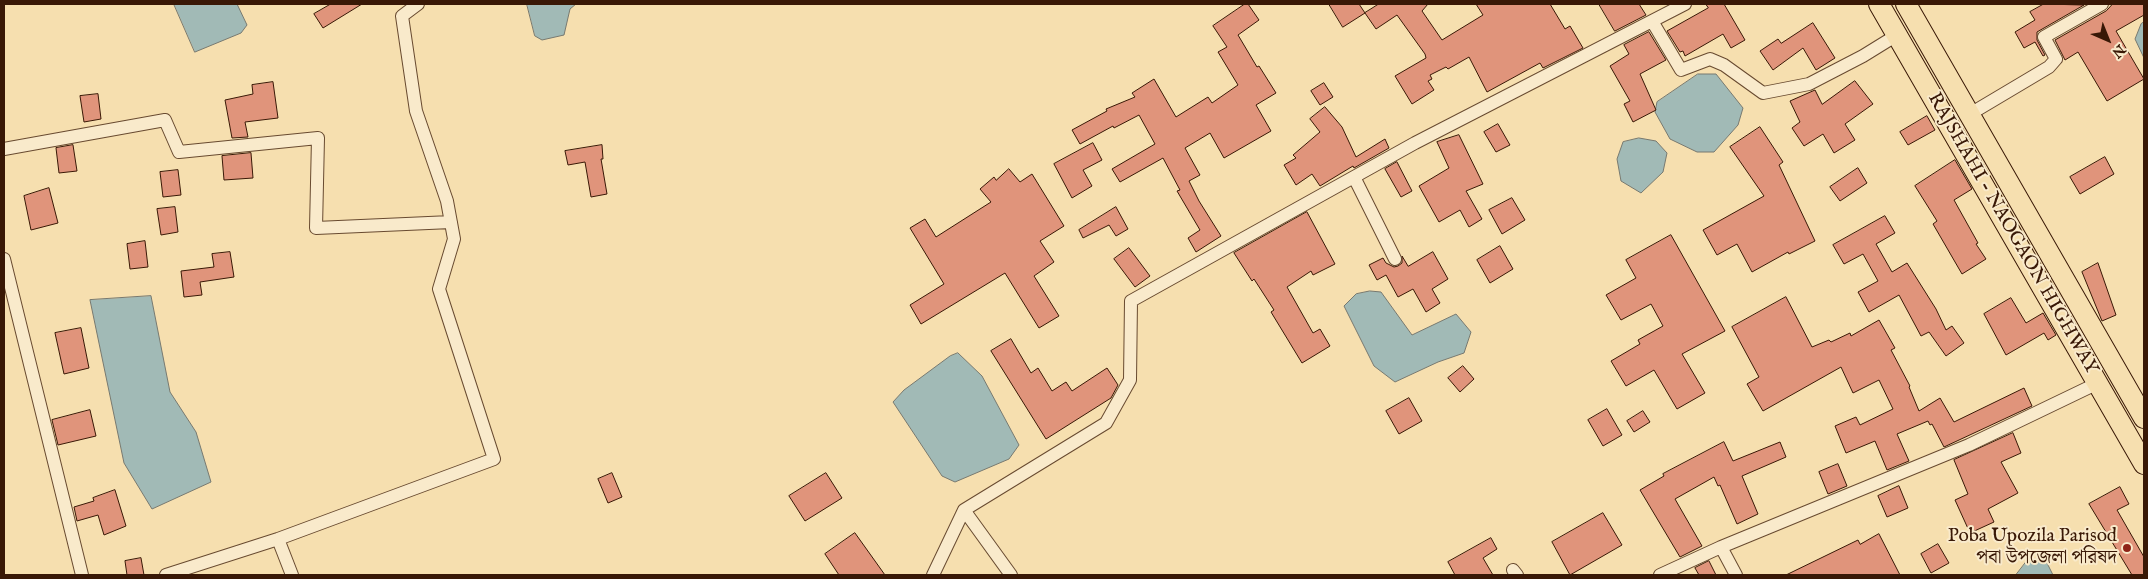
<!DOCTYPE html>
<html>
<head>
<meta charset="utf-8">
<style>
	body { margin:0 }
	#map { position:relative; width:2148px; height:579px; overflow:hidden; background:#f6dfaf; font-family:"IM FELL English",serif }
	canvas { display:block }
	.frame { position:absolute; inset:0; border:5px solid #391806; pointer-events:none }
	.north { position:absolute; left:2083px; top:15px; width:50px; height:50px; -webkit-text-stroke:4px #f9eacb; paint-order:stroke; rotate:136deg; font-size:14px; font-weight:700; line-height:20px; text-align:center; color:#391806 }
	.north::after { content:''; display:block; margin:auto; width:18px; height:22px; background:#391806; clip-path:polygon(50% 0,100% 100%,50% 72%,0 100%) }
</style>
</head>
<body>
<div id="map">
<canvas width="2148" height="579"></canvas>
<div class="frame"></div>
<div class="north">N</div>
</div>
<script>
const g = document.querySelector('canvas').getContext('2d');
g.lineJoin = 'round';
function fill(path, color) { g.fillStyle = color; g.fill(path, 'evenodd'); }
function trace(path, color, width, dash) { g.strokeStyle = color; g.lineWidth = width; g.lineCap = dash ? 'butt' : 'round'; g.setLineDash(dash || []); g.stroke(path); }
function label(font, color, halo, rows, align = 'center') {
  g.font = font + ' "IM FELL English","Noto Serif Bengali",serif'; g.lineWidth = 4; g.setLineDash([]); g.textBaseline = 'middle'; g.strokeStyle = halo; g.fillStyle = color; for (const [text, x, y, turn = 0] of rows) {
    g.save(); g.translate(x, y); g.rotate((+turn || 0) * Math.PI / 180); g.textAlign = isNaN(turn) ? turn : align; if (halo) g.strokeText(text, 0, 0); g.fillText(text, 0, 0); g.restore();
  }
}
const water = new Path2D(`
	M 174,4 L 237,4 L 247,25 L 241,33 L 195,52 Z
	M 527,4 L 576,4 L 570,9 L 564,35 L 542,40 L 535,36 Z
	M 2144,22 L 2144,58 L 2135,39 L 2141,24 Z
	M 1698,74 L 1716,74 L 1743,108 L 1738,125 L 1714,152 L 1697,152 L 1670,139 L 1655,112 L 1657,102 Z
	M 1639,138 L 1656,141 L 1667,153 L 1663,172 L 1641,193 L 1621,181 L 1617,159 L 1623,142 Z
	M 1370,291 L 1381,292 L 1412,335 L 1456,314 L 1471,332 L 1464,353 L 1438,362 L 1395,382 L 1374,366 L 1344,306 L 1356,294 Z
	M 151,296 L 170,392 L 196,432 L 211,482 L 152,509 L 124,463 L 90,300 Z
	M 958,353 L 982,376 L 1019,445 L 1009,459 L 955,482 L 942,476 L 893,402 L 904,390 L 950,356 Z
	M 2030,557 L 2047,563 L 2053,575 L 2016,575 Z`);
fill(water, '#a1bab6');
trace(water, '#777970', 1);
const building = new Path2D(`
	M 331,4 L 362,4 L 323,28 L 314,14 Z
	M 1245,4 L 1248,4 L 1259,20 L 1238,35 L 1257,67 L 1259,66 L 1276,93 L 1256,105 L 1271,131 L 1224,158 L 1210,133 L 1185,148 L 1200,175 L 1189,181 L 1199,201 L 1221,236 L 1196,252 L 1188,238 L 1200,230 L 1177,191 L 1180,190 L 1163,158 L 1120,182 L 1112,169 L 1155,144 L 1139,115 L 1114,128 L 1113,126 L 1080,144 L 1072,130 L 1107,111 L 1106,109 L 1135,97 L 1132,93 L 1154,79 L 1176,117 L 1208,97 L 1212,103 L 1238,85 L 1218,52 L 1227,47 L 1213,26 Z
	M 1329,4 L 1359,4 L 1365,13 L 1343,27 Z
	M 1379,4 L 1428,4 L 1422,11 L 1442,40 L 1483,15 L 1476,4 L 1550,4 L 1565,29 L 1570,26 L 1583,48 L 1543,68 L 1540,63 L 1487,92 L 1469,57 L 1448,69 L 1446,67 L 1430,75 L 1432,79 L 1428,81 L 1434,90 L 1412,104 L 1395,76 L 1426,58 L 1425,54 L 1397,15 L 1376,29 L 1365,13 Z
	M 1599,4 L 1639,4 L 1646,15 L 1615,31 Z
	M 1706,4 L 1724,4 L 1745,40 L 1731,48 L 1723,34 L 1685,56 L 1683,51 L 1680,52 L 1667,31 L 1708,8 Z
	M 2044,4 L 2084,5 L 2037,32 L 2037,40 L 2045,55 L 2043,56 L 2035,42 L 2024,48 L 2015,32 L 2035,20 L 2030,12 Z
	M 2113,4 L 2144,4 L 2144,15 L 2116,31 L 2144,79 L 2107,101 L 2078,52 L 2065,60 L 2055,40 L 2106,11 Z
	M 1813,23 L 1835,58 L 1816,70 L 1803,48 L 1773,70 L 1760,51 L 1778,39 L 1781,43 Z
	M 1649,32 L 1666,60 L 1640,74 L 1656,110 L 1633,122 L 1624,104 L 1630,101 L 1610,66 L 1629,54 L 1624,45 Z
	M 1855,81 L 1873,104 L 1845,124 L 1855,140 L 1834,153 L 1823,134 L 1804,146 L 1792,128 L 1800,122 L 1790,101 L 1815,90 L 1822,104 Z
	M 273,82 L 278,118 L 245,122 L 248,137 L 232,138 L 225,100 L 253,94 L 252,85 Z
	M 1324,83 L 1333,97 L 1320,105 L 1311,91 Z
	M 98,94 L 101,119 L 84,122 L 80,96 Z
	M 1325,107 L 1342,127 L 1356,157 L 1385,139 L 1389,148 L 1354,168 L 1353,166 L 1320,186 L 1312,174 L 1296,185 L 1284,165 L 1296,158 L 1293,155 L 1320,132 L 1310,119 Z
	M 1927,116 L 1935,130 L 1908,145 L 1900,132 Z
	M 1498,124 L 1510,145 L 1496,152 L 1484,132 Z
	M 1760,127 L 1783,162 L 1779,165 L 1815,241 L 1789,254 L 1788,252 L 1752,272 L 1737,244 L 1717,255 L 1703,230 L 1764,196 L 1730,147 Z
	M 1459,135 L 1483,184 L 1466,191 L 1482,219 L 1469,227 L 1460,210 L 1439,222 L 1419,186 L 1449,168 L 1437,142 Z
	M 1093,143 L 1102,160 L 1083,170 L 1092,186 L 1072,198 L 1054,164 Z
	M 73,145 L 77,171 L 59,173 L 56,148 Z
	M 602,145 L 603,159 L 601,159 L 607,194 L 591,197 L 585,162 L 568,165 L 565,151 Z
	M 251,153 L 253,178 L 224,180 L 222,156 Z
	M 2105,157 L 2114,174 L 2080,194 L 2070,177 Z
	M 1955,160 L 1972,189 L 1954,200 L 1978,243 L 1976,244 L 1986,259 L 1962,274 L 1933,224 L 1937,221 L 1915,186 Z
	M 1397,162 L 1412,191 L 1401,197 L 1385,169 Z
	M 1858,168 L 1867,183 L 1840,201 L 1830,187 Z
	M 1009,169 L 1020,182 L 1032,174 L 1064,226 L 1040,241 L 1054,262 L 1034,276 L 1059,316 L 1039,328 L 1005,273 L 921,324 L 910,305 L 944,284 L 910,228 L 925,219 L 936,237 L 991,202 L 980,189 L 994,177 L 996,180 Z
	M 178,170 L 181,195 L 163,197 L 160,172 Z
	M 49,188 L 58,223 L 31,230 L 24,196 Z
	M 1512,198 L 1525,220 L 1502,234 L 1489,210 Z
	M 175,207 L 178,232 L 161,235 L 157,209 Z
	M 1116,207 L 1128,229 L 1116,236 L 1109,225 L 1083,238 L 1079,230 Z
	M 1307,212 L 1335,264 L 1313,275 L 1311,271 L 1287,287 L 1313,333 L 1320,329 L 1330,346 L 1302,363 L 1271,312 L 1274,310 L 1254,279 L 1252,281 L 1234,253 Z
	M 1885,216 L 1895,233 L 1876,244 L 1892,272 L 1907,263 L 1936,309 L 1946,330 L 1952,326 L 1964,343 L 1946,356 L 1929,332 L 1921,336 L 1899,295 L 1869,312 L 1858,292 L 1878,281 L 1863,254 L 1844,264 L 1833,245 Z
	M 1671,235 L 1725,331 L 1682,354 L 1705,393 L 1677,409 L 1654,370 L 1626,386 L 1611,361 L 1640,344 L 1638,340 L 1663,326 L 1651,304 L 1621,320 L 1606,295 L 1636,278 L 1626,260 Z
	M 145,241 L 148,267 L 130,269 L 127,244 Z
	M 1500,246 L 1513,269 L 1490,283 L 1477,260 Z
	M 1129,248 L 1150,276 L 1135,287 L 1114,259 Z
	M 230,252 L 234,277 L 200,282 L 202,295 L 184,297 L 181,271 L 214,267 L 212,254 Z
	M 1433,252 L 1448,279 L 1432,289 L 1440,303 L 1426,312 L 1413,289 L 1398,297 L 1386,275 L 1377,280 L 1369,265 L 1383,258 L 1386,263 L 1394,267 L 1398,266 L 1402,263 L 1402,256 L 1408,266 Z
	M 2098,263 L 2116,315 L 2102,321 L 2082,272 Z
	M 1786,297 L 1812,347 L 1829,340 L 1831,342 L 1850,333 L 1851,336 L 1879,320 L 1895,348 L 1891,350 L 1910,386 L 1909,387 L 1919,411 L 1940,398 L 1954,422 L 2024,388 L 2032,406 L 1944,447 L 1932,424 L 1930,425 L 1928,421 L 1897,434 L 1909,461 L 1887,470 L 1875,441 L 1846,453 L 1835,426 L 1856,417 L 1860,425 L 1893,409 L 1879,380 L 1853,393 L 1841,367 L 1763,411 L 1747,384 L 1759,377 L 1732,327 Z
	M 2011,298 L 2026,323 L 2043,313 L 2056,335 L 2048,340 L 2044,333 L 2006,355 L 1984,314 Z
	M 81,328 L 89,368 L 64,374 L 55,333 Z
	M 1011,339 L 1031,373 L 1038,368 L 1052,391 L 1066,382 L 1072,391 L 1107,368 L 1118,385 L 1111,398 L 1046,439 L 991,351 Z
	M 1463,366 L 1474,379 L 1460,392 L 1448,378 Z
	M 1409,398 L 1422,421 L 1399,434 L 1386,411 Z
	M 1607,409 L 1622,435 L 1603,446 L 1588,420 Z
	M 90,410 L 96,436 L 58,445 L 52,420 Z
	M 1643,411 L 1650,422 L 1634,432 L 1627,421 Z
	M 2013,433 L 2021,453 L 2001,462 L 2018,493 L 1988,509 L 1994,522 L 1970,533 L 1955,500 L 1968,494 L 1954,460 Z
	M 1724,442 L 1733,461 L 1780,442 L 1786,457 L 1742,476 L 1758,514 L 1737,524 L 1720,485 L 1718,486 L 1714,477 L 1675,499 L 1702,546 L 1680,557 L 1640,490 L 1664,476 L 1663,474 Z
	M 1838,464 L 1847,486 L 1828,494 L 1819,472 Z
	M 612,473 L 622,497 L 608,503 L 598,479 Z
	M 826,473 L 842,498 L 805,521 L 789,496 Z
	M 1899,486 L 1908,508 L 1887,517 L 1878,496 Z
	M 2120,487 L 2129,504 L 2117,510 L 2144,557 L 2144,575 L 2132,575 L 2089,504 Z
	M 115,490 L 126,526 L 104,535 L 98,515 L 77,521 L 74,507 L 94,501 L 93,498 Z
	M 1603,513 L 1622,545 L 1570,575 L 1552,542 Z
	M 855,533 L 885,575 L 839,575 L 825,554 Z
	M 1879,534 L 1900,575 L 1786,575 L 1858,540 L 1860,544 Z
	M 1491,538 L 1497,549 L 1483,558 L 1493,575 L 1455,575 L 1448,562 Z
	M 1938,544 L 1949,563 L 1931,573 L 1921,554 Z
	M 141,558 L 144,575 L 127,575 L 125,561 Z
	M 1709,561 L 1716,575 L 1699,575 L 1695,568 Z`);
fill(building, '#e0947b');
trace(building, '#391806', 1);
const minor = new Path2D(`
	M 1652,21 L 1681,70 L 1710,59 L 1724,65 L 1763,93 L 1809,84 L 1863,56 L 1897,35
	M 1970,114 L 2049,67 L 2056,59 L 2044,37 L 2102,4
	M 4,149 L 165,120 L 179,152 L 318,138 L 316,228 L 451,222
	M 1354,177 L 1395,259
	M 4,259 L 82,575
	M 964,510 L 1011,575
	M 1721,547 L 1736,575
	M 1513,570 L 1517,575
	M 166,575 L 278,539
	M 292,575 L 278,539 L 494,459 L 439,289 L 454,239 L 447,201 L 416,111 L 402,16 L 418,4
	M 933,575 L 964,510 L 1106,423 L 1130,380 L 1131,301 L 1415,143 L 1685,4
	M 1660,575 L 1721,547 L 1969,445 L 2098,383`);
const primary = new Path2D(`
	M 1879,4 L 2144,464
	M 1906,4 L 2144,418`);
trace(minor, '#684a30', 14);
trace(primary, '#391806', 22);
trace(minor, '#f9eacb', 12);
trace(primary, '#f6dfaf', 20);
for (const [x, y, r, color] of [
	[2127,548,5,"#8f2418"]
]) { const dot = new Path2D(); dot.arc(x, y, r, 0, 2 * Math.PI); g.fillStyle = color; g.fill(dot); trace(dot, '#f9eacb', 2); }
label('19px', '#391806', '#f9eacb', [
	["RAJSHAHI - NAOGAON HIGHWAY",2012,234,60]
]);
label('19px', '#391806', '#f9eacb', [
	["Poba Upozila Parisod",2117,537],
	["পবা উপজেলা পরিষদ",2117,559]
], 'right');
</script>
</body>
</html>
